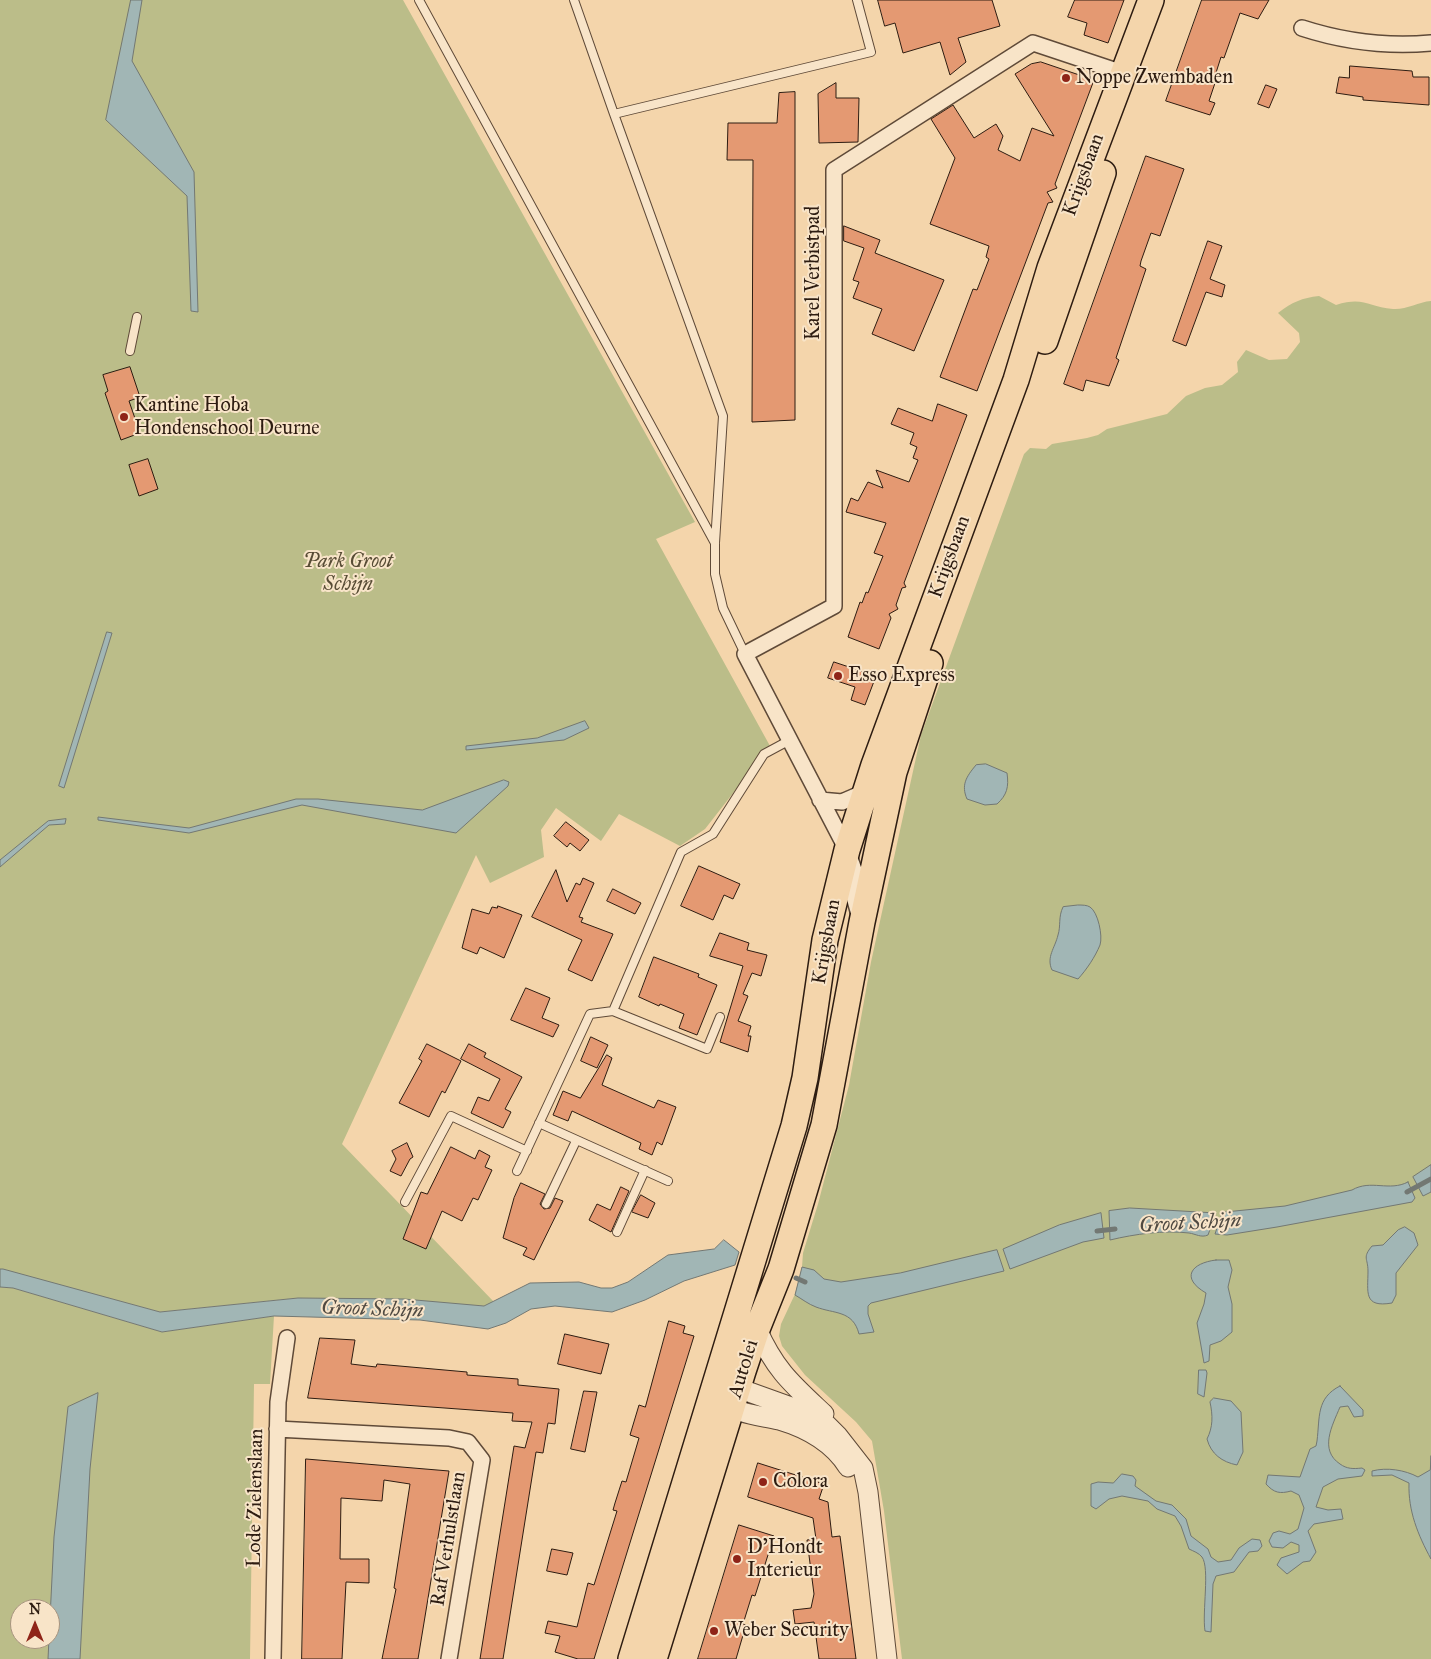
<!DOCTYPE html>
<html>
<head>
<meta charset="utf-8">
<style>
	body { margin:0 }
	#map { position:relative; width:1431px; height:1659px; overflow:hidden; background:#f4d5ab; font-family:"IM FELL Great Primer",serif }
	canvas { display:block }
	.north { position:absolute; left:10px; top:1599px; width:50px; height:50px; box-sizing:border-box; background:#f8e4c8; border:1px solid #a7947f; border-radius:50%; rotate:0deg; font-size:14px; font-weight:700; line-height:20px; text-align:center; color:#2d1c11 }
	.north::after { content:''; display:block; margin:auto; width:18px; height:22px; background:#8f2418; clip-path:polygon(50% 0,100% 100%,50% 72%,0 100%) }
</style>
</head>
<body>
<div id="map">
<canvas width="1431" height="1659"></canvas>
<div class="north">N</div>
</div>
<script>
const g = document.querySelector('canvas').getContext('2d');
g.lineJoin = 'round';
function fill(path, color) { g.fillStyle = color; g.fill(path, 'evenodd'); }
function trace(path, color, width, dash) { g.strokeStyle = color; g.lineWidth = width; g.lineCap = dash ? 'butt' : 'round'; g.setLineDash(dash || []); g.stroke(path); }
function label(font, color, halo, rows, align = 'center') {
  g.font = font + ' "IM FELL Great Primer",serif'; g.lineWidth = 4; g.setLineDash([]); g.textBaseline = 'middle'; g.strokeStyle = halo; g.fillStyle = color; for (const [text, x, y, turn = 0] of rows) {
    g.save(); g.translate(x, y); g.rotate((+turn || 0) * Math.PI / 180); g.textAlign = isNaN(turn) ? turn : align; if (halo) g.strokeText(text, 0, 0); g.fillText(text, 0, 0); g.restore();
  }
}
fill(new Path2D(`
	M 0,0 L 403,0 L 695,522 L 656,539 L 770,746 L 705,829 L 680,846 L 619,814 L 601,841 L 556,808 L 541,830 L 544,857 L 490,883 L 476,855 L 342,1144 L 494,1302 L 484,1306 L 298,1298 L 160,1312 L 0,1269 Z
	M 1319,296 L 1336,305 C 1364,296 1368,307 1393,309 C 1406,310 1418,302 1431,301 L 1431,1659 L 902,1659 L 884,1511 L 872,1441 L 856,1422 L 805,1375 L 782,1346 L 779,1336 L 781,1324 L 795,1294 L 802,1267 L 803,1253 L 818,1204 L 849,1085 L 871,962 L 921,735 L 1024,454 L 1030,448 L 1046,449 L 1052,444 L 1087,438 L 1098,435 L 1107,429 L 1167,414 L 1186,396 L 1205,388 L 1222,385 L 1238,372 L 1237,362 L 1246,350 L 1269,360 L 1287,359 L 1300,342 L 1299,333 L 1278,313 C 1292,302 1302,298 1319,296 Z
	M 0,1287 L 13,1288 L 162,1332 L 274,1316 L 270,1384 L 254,1384 L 250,1659 L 0,1659 ZM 20,1609 L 50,1609 L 50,1639 L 20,1639 Z`), '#bbbd89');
const water = new Path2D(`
	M 131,0 L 142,0 L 132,61 L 194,172 L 198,312 L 191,311 L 187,196 L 106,120 Z
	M 107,632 L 112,633 L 64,788 L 59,786 Z
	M 585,721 L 589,728 L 564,740 L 466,750 L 466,746 L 537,738 Z
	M 986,764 L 1007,773 C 1009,787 1007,795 997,804 L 985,805 L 967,799 C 961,785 966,777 976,765 Z
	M 504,780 L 509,782 L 508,786 L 456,833 L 302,805 L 189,833 L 98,820 L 98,817 L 189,828 L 296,799 L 318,799 L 422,810 Z
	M 66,819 L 65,824 L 49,825 L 0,867 L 0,860 L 48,821 Z
	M 1078,905 C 1082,905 1087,905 1090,907 C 1098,912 1103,936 1100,945 C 1095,957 1087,969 1078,979 L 1052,970 C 1046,957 1055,948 1058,935 C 1061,926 1058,917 1063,907 Z
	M 1431,1165 L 1431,1192 L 1423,1196 L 1413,1177 Z
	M 1408,1182 L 1415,1198 L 1412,1202 L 1277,1227 L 1227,1235 L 1215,1234 L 1222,1213 L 1225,1212 L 1285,1206 L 1352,1190 C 1371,1179 1389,1192 1408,1182 Z
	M 1130,1208 L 1216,1213 L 1208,1235 C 1201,1238 1196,1234 1189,1233 C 1164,1230 1135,1234 1110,1240 L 1109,1211 Z
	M 1101,1213 L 1104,1238 L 1083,1242 L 1010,1269 L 1003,1249 L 1059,1225 Z
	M 1405,1227 L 1414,1233 L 1418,1245 L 1396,1273 L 1396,1295 L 1392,1303 C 1363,1308 1368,1292 1368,1271 C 1368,1258 1362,1258 1372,1246 L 1383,1245 L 1398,1230 Z
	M 724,1240 L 739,1252 L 735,1265 L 684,1281 L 645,1300 L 612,1312 L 555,1306 L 531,1309 L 506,1323 L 488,1329 L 420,1320 L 274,1316 L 162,1332 L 13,1288 L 0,1287 L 0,1269 L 3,1269 L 160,1312 L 298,1298 L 404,1299 L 484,1306 L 530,1283 L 579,1282 L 601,1288 L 612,1288 L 628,1282 L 668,1255 L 714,1249 Z
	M 997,1250 L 1004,1271 L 871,1303 L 868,1306 L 868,1314 L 874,1332 L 859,1334 C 853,1310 834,1314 816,1307 C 808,1304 802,1299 795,1295 L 802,1267 L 814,1270 L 824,1279 L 841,1282 L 900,1273 Z
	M 1216,1260 L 1229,1260 L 1232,1270 L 1228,1287 L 1232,1304 L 1232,1332 L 1221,1341 L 1210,1345 L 1209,1361 L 1204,1363 L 1197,1323 L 1204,1304 L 1206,1293 C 1180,1278 1191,1263 1216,1260 Z
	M 1199,1370 L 1206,1370 L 1207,1373 L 1204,1397 L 1198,1394 Z
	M 1340,1386 L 1363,1410 L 1363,1416 L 1354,1417 L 1348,1406 L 1340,1407 C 1332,1426 1319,1450 1340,1464 C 1347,1469 1353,1469 1362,1468 L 1365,1470 L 1362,1476 L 1338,1479 L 1323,1487 L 1316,1507 L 1328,1510 L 1341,1509 L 1343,1519 L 1314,1524 L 1308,1531 L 1316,1552 L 1310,1561 L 1303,1562 L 1287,1574 L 1277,1565 L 1281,1558 L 1299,1552 L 1299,1545 L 1291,1542 L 1283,1548 L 1272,1547 L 1269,1541 L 1273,1533 L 1279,1531 L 1290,1534 L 1298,1529 L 1304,1508 L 1299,1495 L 1291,1491 C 1280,1494 1274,1493 1266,1484 L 1268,1475 L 1300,1477 L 1310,1449 L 1316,1446 L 1317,1441 C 1320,1417 1316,1398 1340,1386 Z
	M 98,1393 L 90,1469 L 80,1659 L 48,1659 L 54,1537 L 68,1407 Z
	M 1214,1398 L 1231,1401 L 1241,1412 L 1243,1452 L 1237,1465 C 1222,1462 1211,1454 1207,1439 C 1213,1427 1213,1416 1210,1402 Z
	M 1431,1456 L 1431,1559 C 1418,1535 1408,1511 1409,1483 L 1392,1475 L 1372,1476 L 1372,1471 C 1387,1467 1405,1470 1418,1477 L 1430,1470 Z
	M 1122,1474 L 1133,1476 L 1136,1480 L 1135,1486 L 1156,1501 L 1172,1505 L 1186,1519 L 1191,1536 L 1208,1549 L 1211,1557 L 1218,1562 L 1231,1560 L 1239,1548 L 1252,1539 L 1260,1540 L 1262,1546 L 1258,1551 L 1249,1552 L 1234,1572 L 1216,1576 L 1213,1584 L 1211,1632 L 1205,1631 C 1202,1612 1210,1568 1202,1557 C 1199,1553 1193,1551 1189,1549 L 1181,1526 L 1175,1516 L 1157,1509 L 1148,1501 L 1122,1496 L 1109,1499 L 1096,1509 L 1091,1506 L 1091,1484 L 1098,1482 L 1113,1483 Z`);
fill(water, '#a1b6b5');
trace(water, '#737873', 1);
trace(new Path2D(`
	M 1407,1192 L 1431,1179
	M 1206,1224 L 1225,1225
	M 1097,1231 L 1115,1229
	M 796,1278 L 805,1282`), '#737873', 5);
const building = new Path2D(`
	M 878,0 L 992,0 L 1000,26 L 958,38 L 966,62 L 950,75 L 940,42 L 903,53 L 895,23 L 885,26 Z
	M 1075,0 L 1124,0 L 1108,43 L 1084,35 L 1087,23 L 1068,17 Z
	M 1202,0 L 1269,0 L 1258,19 L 1240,13 L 1224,58 L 1221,57 L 1214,79 L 1216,80 L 1209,101 L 1215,103 L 1210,115 L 1166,101 Z
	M 1041,62 L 1094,80 L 1055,184 L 1057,188 L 1047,192 L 1053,202 L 1048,203 L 977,391 L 940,377 L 973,289 L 977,290 L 989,259 L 986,257 L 989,246 L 930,224 L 955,158 L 931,119 L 953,105 L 974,138 L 996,124 L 1003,136 L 998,150 L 1020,161 L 1032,128 L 1054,136 L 1015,74 L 1031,64 Z
	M 1350,66 L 1412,71 L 1413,77 L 1429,77 L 1429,105 L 1363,100 L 1363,97 L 1336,93 L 1339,77 L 1349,78 Z
	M 836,83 L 836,98 L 859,98 L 858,142 L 819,143 L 818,94 Z
	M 1266,85 L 1277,89 L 1269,108 L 1258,104 Z
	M 795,92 L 795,420 L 752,422 L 753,160 L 727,160 L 728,123 L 777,123 L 779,93 Z
	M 1146,156 L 1184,169 L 1160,236 L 1151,233 L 1141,261 L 1140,266 L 1146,269 L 1116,358 L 1119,360 L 1109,386 L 1086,380 L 1083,391 L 1064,384 Z
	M 844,226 L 880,240 L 875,253 L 944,280 L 914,351 L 872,334 L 882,309 L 853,298 L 859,282 L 853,280 L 864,248 L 844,241 Z
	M 1208,241 L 1222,246 L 1210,279 L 1225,285 L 1222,297 L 1206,292 L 1186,346 L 1173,341 Z
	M 130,367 L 140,397 L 129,401 L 140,433 L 121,440 L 105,393 L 108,391 L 103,375 Z
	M 938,404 L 967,415 L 904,583 L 906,587 L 902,588 L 896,605 L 898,609 L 889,614 L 891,618 L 879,649 L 848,637 L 860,602 L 862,603 L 866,592 L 868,593 L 883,556 L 874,553 L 886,523 L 846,512 L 851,498 L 858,501 L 868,482 L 883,488 L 876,470 L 909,482 L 918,460 L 913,458 L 917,447 L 910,444 L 914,433 L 891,424 L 898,408 L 932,421 Z
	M 148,459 L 158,489 L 139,496 L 129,465 Z
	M 834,662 L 876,676 L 865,705 L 851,700 L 855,687 L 828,678 Z
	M 566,822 L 589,840 L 580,851 L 570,843 L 567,847 L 554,836 Z
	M 699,866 L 740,884 L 733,899 L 724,895 L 713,920 L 681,906 Z
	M 556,870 L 567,902 L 576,883 L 580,885 L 583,878 L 594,883 L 579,917 L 583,918 L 581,922 L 613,934 L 592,981 L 568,970 L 582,940 L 532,917 Z
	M 613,889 L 641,903 L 635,914 L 607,901 Z
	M 498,906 L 522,915 L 504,958 L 480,947 L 477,954 L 462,948 L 472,909 L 489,914 L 492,907 L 497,908 Z
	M 720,933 L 749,943 L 747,950 L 767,955 L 761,976 L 752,973 L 743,994 L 748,996 L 738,1021 L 751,1026 L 748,1036 L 751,1036 L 748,1052 L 720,1042 L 743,966 L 710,956 Z
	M 654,957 L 699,974 L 698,977 L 717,985 L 697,1035 L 679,1028 L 684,1014 L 660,1004 L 659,1006 L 639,997 Z
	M 526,988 L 550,998 L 542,1018 L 559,1025 L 553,1037 L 511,1020 Z
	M 591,1037 L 608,1045 L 597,1068 L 581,1061 Z
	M 427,1044 L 461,1061 L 445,1093 L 442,1091 L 429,1117 L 399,1103 L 422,1061 L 419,1059 Z
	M 469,1044 L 486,1053 L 484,1057 L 522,1077 L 505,1109 L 511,1112 L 503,1128 L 471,1113 L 478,1097 L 489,1101 L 500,1079 L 461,1059 Z
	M 607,1055 L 612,1058 L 602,1085 L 654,1108 L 658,1100 L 676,1107 L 662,1145 L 657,1142 L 652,1155 L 639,1149 L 641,1143 L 572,1111 L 568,1121 L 553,1115 L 563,1091 L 580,1098 Z
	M 407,1143 L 413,1157 L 410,1159 L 401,1176 L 390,1171 L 396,1159 L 392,1151 Z
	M 451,1147 L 475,1159 L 479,1150 L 490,1156 L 485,1167 L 492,1170 L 478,1200 L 473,1198 L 462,1221 L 442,1211 L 426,1249 L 403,1239 L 421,1192 L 427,1194 Z
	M 521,1183 L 545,1194 L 540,1204 L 544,1209 L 550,1208 L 555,1198 L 563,1201 L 534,1260 L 523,1255 L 527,1248 L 503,1238 L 514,1198 Z
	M 621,1187 L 629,1191 L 611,1232 L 589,1220 L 597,1204 L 610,1210 Z
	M 641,1195 L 655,1203 L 648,1218 L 632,1212 Z
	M 669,1321 L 685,1326 L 683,1333 L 694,1336 L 594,1659 L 578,1659 L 555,1652 L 560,1636 L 545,1633 L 548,1621 L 577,1627 L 588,1583 L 594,1585 L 617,1511 L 613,1510 L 615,1503 L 622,1481 L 626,1482 L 639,1438 L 630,1435 L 639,1405 L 645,1407 Z
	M 565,1334 L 609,1344 L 601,1374 L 558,1364 Z
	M 320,1338 L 355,1340 L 351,1364 L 376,1367 L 377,1364 L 467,1372 L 467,1375 L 518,1379 L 518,1385 L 559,1389 L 555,1424 L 548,1423 L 543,1453 L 536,1452 L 503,1659 L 480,1659 L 514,1446 L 525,1448 L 532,1422 L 512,1421 L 513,1413 L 308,1398 Z
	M 584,1391 L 597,1392 L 585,1452 L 571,1449 Z
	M 306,1459 L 449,1471 L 418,1659 L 382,1659 L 396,1589 L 394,1588 L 410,1484 L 384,1480 L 382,1501 L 341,1498 L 340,1559 L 369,1559 L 369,1583 L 346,1582 L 342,1659 L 302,1659 Z
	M 758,1463 L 824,1484 L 819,1499 L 828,1502 L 832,1537 L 840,1536 L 856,1659 L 819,1659 L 814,1622 L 795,1624 L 793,1610 L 811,1608 L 814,1594 L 807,1540 L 816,1539 L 813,1518 L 748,1497 Z
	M 739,1525 L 774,1536 L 755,1596 L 752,1595 L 743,1624 L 746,1625 L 736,1659 L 698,1659 Z
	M 552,1549 L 573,1553 L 567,1575 L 547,1571 Z`);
fill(building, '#e49972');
trace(building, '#2d1c11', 1);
const service = new Path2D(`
	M 419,0 L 715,543
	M 574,0 L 614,114
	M 130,351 L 137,317
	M 745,654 L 723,608 L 715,574 L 715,543 L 723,416 L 614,114 L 871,52 L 857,0
	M 613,1011 L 707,1049 L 720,1017
	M 539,1123 L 668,1181
	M 517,1171 L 590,1014 L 613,1011 L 681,852 L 713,834 L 764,754 L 790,740
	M 405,1202 L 451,1116 L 527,1151
	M 546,1204 L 576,1141
	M 617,1232 L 645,1170`);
const minor = new Path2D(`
	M 1302,28 C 1345,42 1386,47 1431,43
	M 820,800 L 842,802 L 865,792
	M 860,918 L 853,893 L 854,870 L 847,850 L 745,654 L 834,606 L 834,170 L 1033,43 L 1123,73
	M 277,1429 L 449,1438 L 468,1442 L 482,1460 L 449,1659
	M 273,1659 L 278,1402 L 287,1338`);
const tertiary = new Path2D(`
	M 757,1329 C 775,1370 792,1384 824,1414
	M 725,1390 L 738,1388 L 802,1411 L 827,1425 L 838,1436 L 863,1468 L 868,1492 L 887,1659
	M 722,1400 C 738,1415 758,1415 779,1420 C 806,1428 833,1443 848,1467`);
const primary = new Path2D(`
	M 1045,341 L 1103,173
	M 631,1659 L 794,1126 L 805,1078 L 825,940 L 847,850 L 874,765 L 1016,380 L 1050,268 L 1151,0
	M 654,1659 L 743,1371 L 757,1329 L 781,1269 L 824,1125 L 862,922 L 894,772 L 930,663`);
trace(service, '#5f4a38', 10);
trace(minor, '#5f4a38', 18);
trace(tertiary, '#5f4a38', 21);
trace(primary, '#2d1c11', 28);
trace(service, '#f8e4c8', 8);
trace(minor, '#f8e4c8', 15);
trace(tertiary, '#f8e4c8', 19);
trace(primary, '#f4d5ab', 25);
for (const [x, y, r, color] of [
	[1066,78,5,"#8f2418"],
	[124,417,5,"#8f2418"],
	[838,676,5,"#8f2418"],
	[763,1482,5,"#8f2418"],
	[737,1559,5,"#8f2418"],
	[714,1631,5,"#8f2418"]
]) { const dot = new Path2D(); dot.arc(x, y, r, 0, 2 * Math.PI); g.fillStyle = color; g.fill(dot); trace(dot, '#f8e4c8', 2); }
label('20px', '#2d1c11', '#f8e4c8', [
	["Noppe Zwembaden",1076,78],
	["Kantine Hoba",134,406],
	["Hondenschool Deurne",134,429],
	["Esso Express",848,676],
	["Colora",773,1482],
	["D'Hondt",747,1548],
	["Interieur",747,1571],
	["Weber Security",724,1631]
], 'left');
label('20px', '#2d1c11', '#f8e4c8', [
	["Krijgsbaan",1084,175,-70],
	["Karel Verbistpad",814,273,-90],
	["Krijgsbaan",950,557,-70],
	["Krijgsbaan",827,942,-80],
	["Autolei",744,1369,-73],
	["Lode Zielenslaan",256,1498,-89],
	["Raf Verhulstlaan",449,1539,-81]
]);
label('italic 20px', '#584c35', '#f8e4c8', [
	["Park Groot",348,562],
	["Schijn",348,585]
]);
label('italic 21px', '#504a42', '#f8e4c8', [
	["Groot Schijn",1190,1224,-3],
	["Groot Schijn",372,1310,2]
]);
</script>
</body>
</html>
